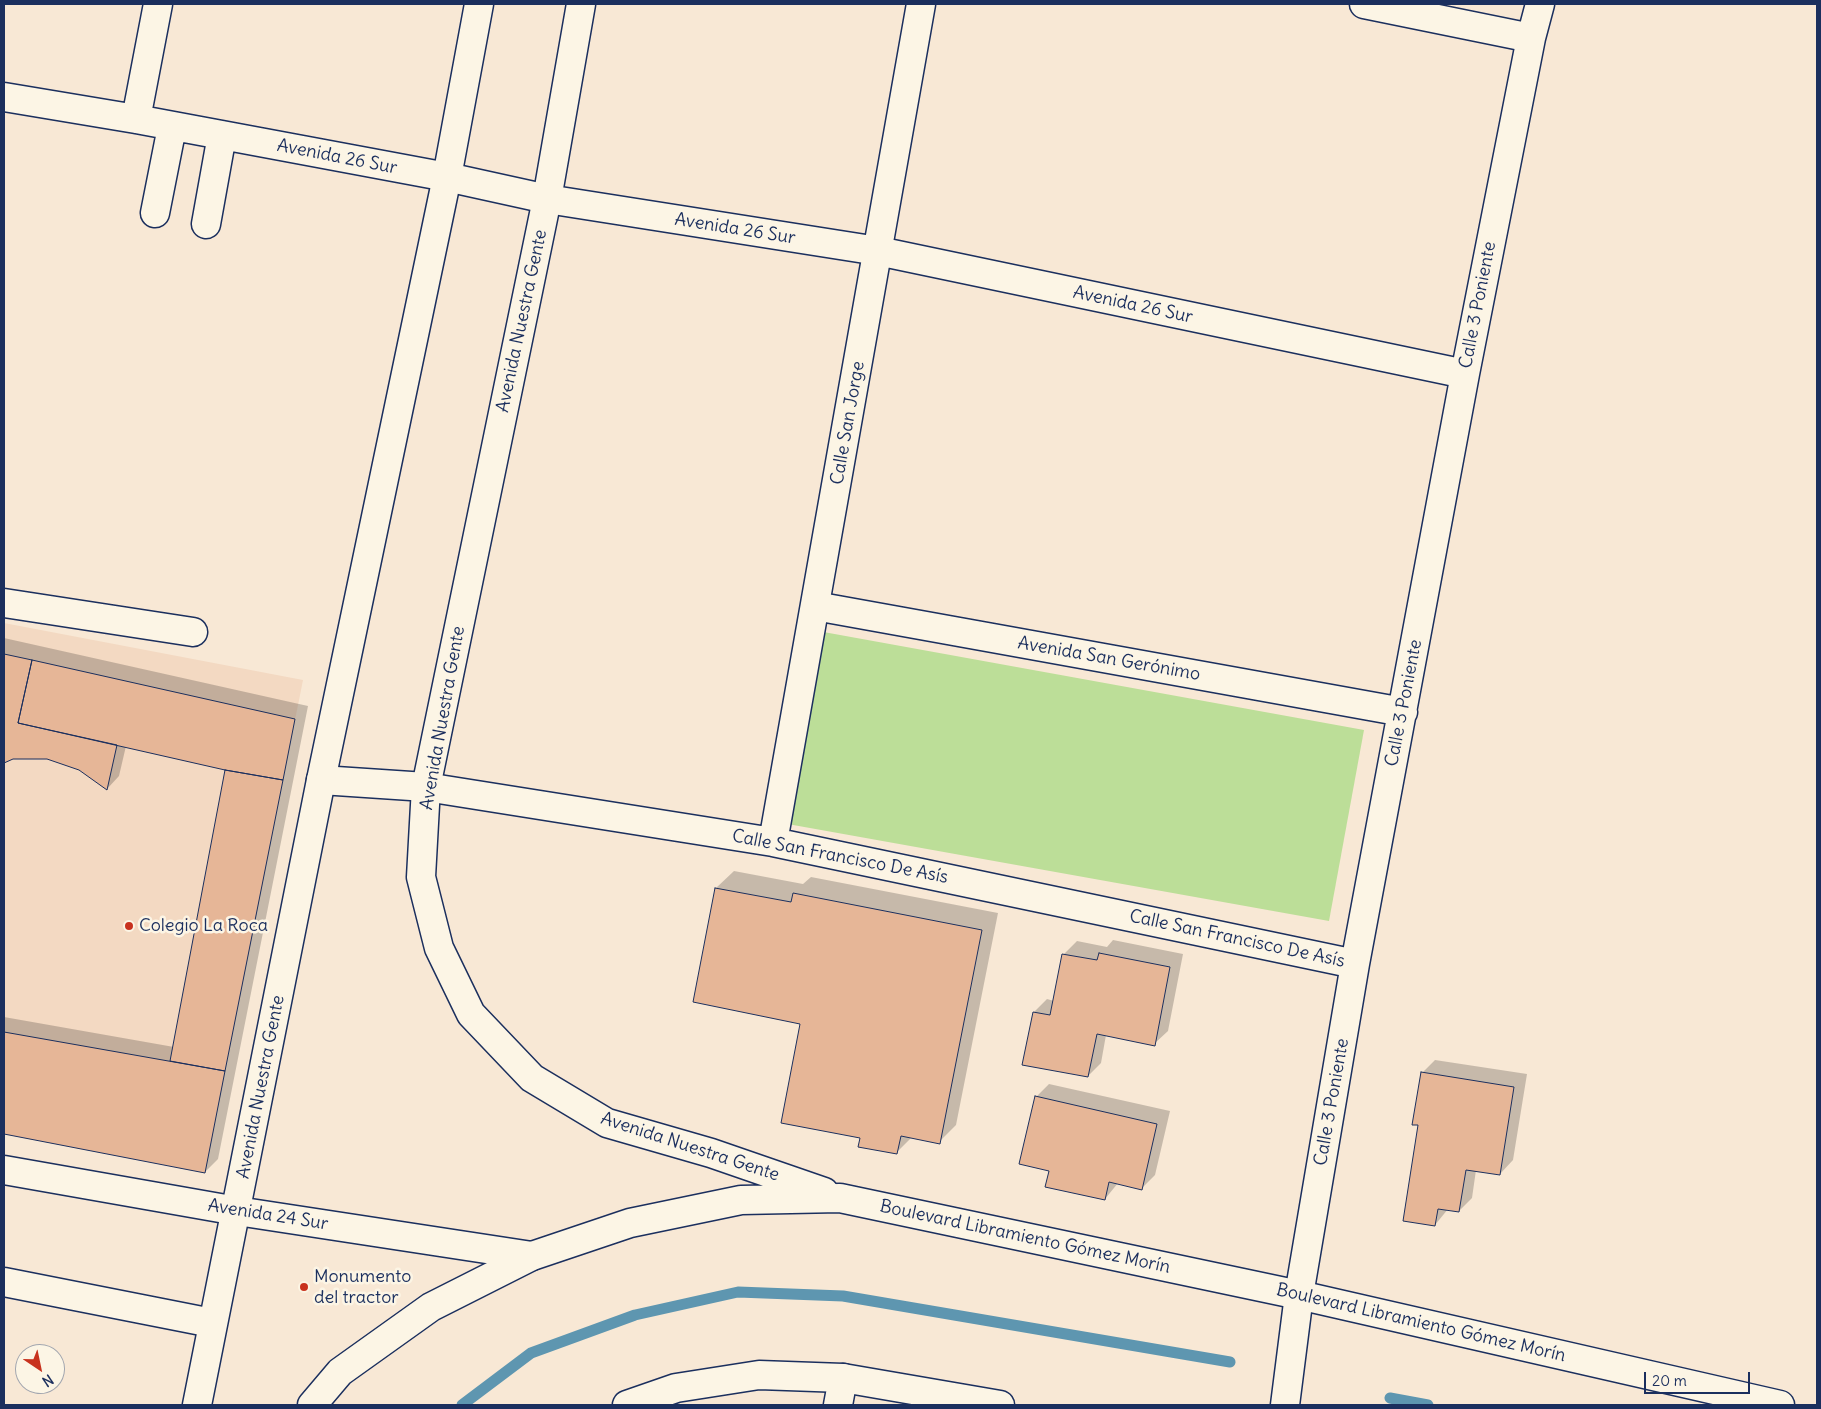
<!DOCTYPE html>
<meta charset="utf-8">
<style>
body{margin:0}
#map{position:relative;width:1821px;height:1409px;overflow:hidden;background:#f8e8d5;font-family:Delius,sans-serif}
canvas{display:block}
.frame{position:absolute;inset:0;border:5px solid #1b2f5e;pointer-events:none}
.north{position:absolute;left:15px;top:1344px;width:50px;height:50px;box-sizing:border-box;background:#fcf5e5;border:1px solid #a2a6af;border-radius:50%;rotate:146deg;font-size:14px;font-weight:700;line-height:20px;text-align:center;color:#1b2f5e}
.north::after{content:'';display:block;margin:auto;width:18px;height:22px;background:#c8321e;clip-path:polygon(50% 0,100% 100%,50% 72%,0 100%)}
.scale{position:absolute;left:1644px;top:1372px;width:106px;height:22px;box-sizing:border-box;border:2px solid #1b2f5e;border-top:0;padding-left:6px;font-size:15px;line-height:18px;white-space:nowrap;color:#1b2f5e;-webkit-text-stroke:4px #fcf5e5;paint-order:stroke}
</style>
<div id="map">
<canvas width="1821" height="1409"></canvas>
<div class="frame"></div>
<div class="north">N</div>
<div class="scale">20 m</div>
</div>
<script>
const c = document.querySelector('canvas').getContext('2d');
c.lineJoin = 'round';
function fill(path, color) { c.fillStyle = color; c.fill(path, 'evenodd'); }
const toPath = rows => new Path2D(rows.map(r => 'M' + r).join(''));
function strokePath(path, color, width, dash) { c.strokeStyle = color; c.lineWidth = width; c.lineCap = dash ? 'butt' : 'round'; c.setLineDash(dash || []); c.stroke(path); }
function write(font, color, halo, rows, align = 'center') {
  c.font = font + ' Delius,sans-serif'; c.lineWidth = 5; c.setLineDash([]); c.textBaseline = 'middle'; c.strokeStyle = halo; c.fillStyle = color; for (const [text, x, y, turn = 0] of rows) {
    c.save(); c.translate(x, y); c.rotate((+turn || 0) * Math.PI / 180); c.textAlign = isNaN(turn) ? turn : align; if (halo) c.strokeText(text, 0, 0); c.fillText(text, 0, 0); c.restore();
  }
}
const built = toPath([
 [4,623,303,680,205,1173,4,1134]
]);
const green = toPath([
 [818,631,1364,730,1329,921,782,823]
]);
const shadow = toPath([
 [4,638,308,706,218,1159,205,1172,4,1133,4,1017,174,1047,227,769,126,746,119,776,107,789,80,769,47,758,13,758,4,761],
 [734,871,803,884,811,877,998,913,956,1125,939,1142,912,1137,897,1152,861,1137,802,1023,716,888],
 [1113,940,1183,954,1168,1031,1154,1044,1106,1035,1101,1063,1088,1076,1034,1012,1047,999,1054,1001,1064,954,1077,941,1107,947],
 [1435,1060,1527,1074,1513,1160,1500,1174,1476,1170,1472,1198,1459,1211,1448,1209,1435,1225,1420,1124,1422,1073],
 [1049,1084,1170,1111,1155,1175,1142,1188,1118,1183,1105,1199,1050,1170,1036,1097]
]);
const stream = toPath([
 [1390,1398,1428,1405],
 [462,1405,531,1353,635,1315,738,1292,843,1296,1230,1362]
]);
const building = toPath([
 [4,654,32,660,18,723,117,745,107,790,79,770,47,759,13,759,4,763,4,654],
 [32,660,295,719,283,780,225,770,18,723,32,660],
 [225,770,283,780,225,1071,170,1061,225,770],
 [715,888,791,902,793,893,982,930,940,1144,901,1136,897,1154,858,1147,860,1138,781,1123,800,1024,693,1002,715,888],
 [1099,953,1170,967,1155,1046,1097,1034,1088,1077,1022,1065,1033,1012,1050,1015,1062,954,1097,960,1099,953],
 [4,1032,225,1071,205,1173,4,1134,4,1032],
 [1421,1072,1514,1087,1500,1175,1466,1170,1459,1212,1438,1209,1435,1226,1403,1221,1418,1125,1412,1125,1421,1072],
 [1035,1096,1157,1124,1142,1190,1109,1182,1105,1200,1045,1187,1049,1171,1019,1164,1035,1096]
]);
const minor = toPath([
 [1364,4,1531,38],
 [4,97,136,119,447,177,547,199,878,251,1465,374],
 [136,119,158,4],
 [155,213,172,127],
 [206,224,222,135],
 [4,603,193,632],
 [815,606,1403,712],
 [321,780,426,787,773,842,1355,964],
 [773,842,921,4],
 [4,1170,237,1211,532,1256],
 [4,1282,212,1323],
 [838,1405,843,1378],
 [1285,1405,1299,1295,1355,964,1465,374,1531,38,1540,4]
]);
const major = toPath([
 [581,4,547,199,426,787,421,877,439,948,471,1014,532,1078,607,1123,711,1153,824,1192],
 [197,1405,321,780,447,177,479,4],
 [312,1405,340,1372,431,1307,532,1256,630,1223,741,1200,840,1198,1299,1295,1780,1405],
 [627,1405,676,1388,759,1375,843,1378,1000,1405]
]);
const markers = [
 [129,926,5,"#c8321e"],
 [304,1287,5,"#c8321e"]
];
const streetNames = [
 ["Avenida 26 Sur",337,157,11],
 ["Avenida 26 Sur",735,229,9],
 ["Avenida 26 Sur",1133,305,12],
 ["Calle 3 Poniente",1478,305,-79],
 ["Avenida Nuestra Gente",522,321,-78],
 ["Calle San Jorge",848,423,-80],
 ["Avenida San Gerónimo",1109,659,10],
 ["Calle 3 Poniente",1404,703,-79],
 ["Avenida Nuestra Gente",443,718,-80],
 ["Calle San Francisco De Asís",840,857,11],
 ["Calle San Francisco De Asís",1237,939,12],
 ["Avenida Nuestra Gente",261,1087,-79],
 ["Calle 3 Poniente",1332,1102,-80],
 ["Avenida Nuestra Gente",690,1147,18],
 ["Avenida 24 Sur",268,1215,9],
 ["Boulevard Libramiento Gómez Morín",1025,1237,12],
 ["Boulevard Libramiento Gómez Morín",1421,1323,13]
];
const poiNames = [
 ["Colegio La Roca",139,926],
 ["Monumento",314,1277],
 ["del tractor",314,1298]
];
fill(built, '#f3d9c2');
fill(green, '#bcde98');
fill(shadow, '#0003');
strokePath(stream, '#5e96b0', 11);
fill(building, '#e6b697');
strokePath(building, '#1b2f5e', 1);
strokePath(minor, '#1b2f5e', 31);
strokePath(major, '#1b2f5e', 31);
strokePath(minor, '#fcf5e5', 28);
strokePath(major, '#fcf5e5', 28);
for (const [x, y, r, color] of markers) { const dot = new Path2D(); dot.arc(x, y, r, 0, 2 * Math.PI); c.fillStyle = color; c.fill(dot); strokePath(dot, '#fcf5e5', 2); }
write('18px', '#1b2f5e', '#fcf5e5', streetNames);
write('18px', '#1b2f5e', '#fcf5e5', poiNames, 'left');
</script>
